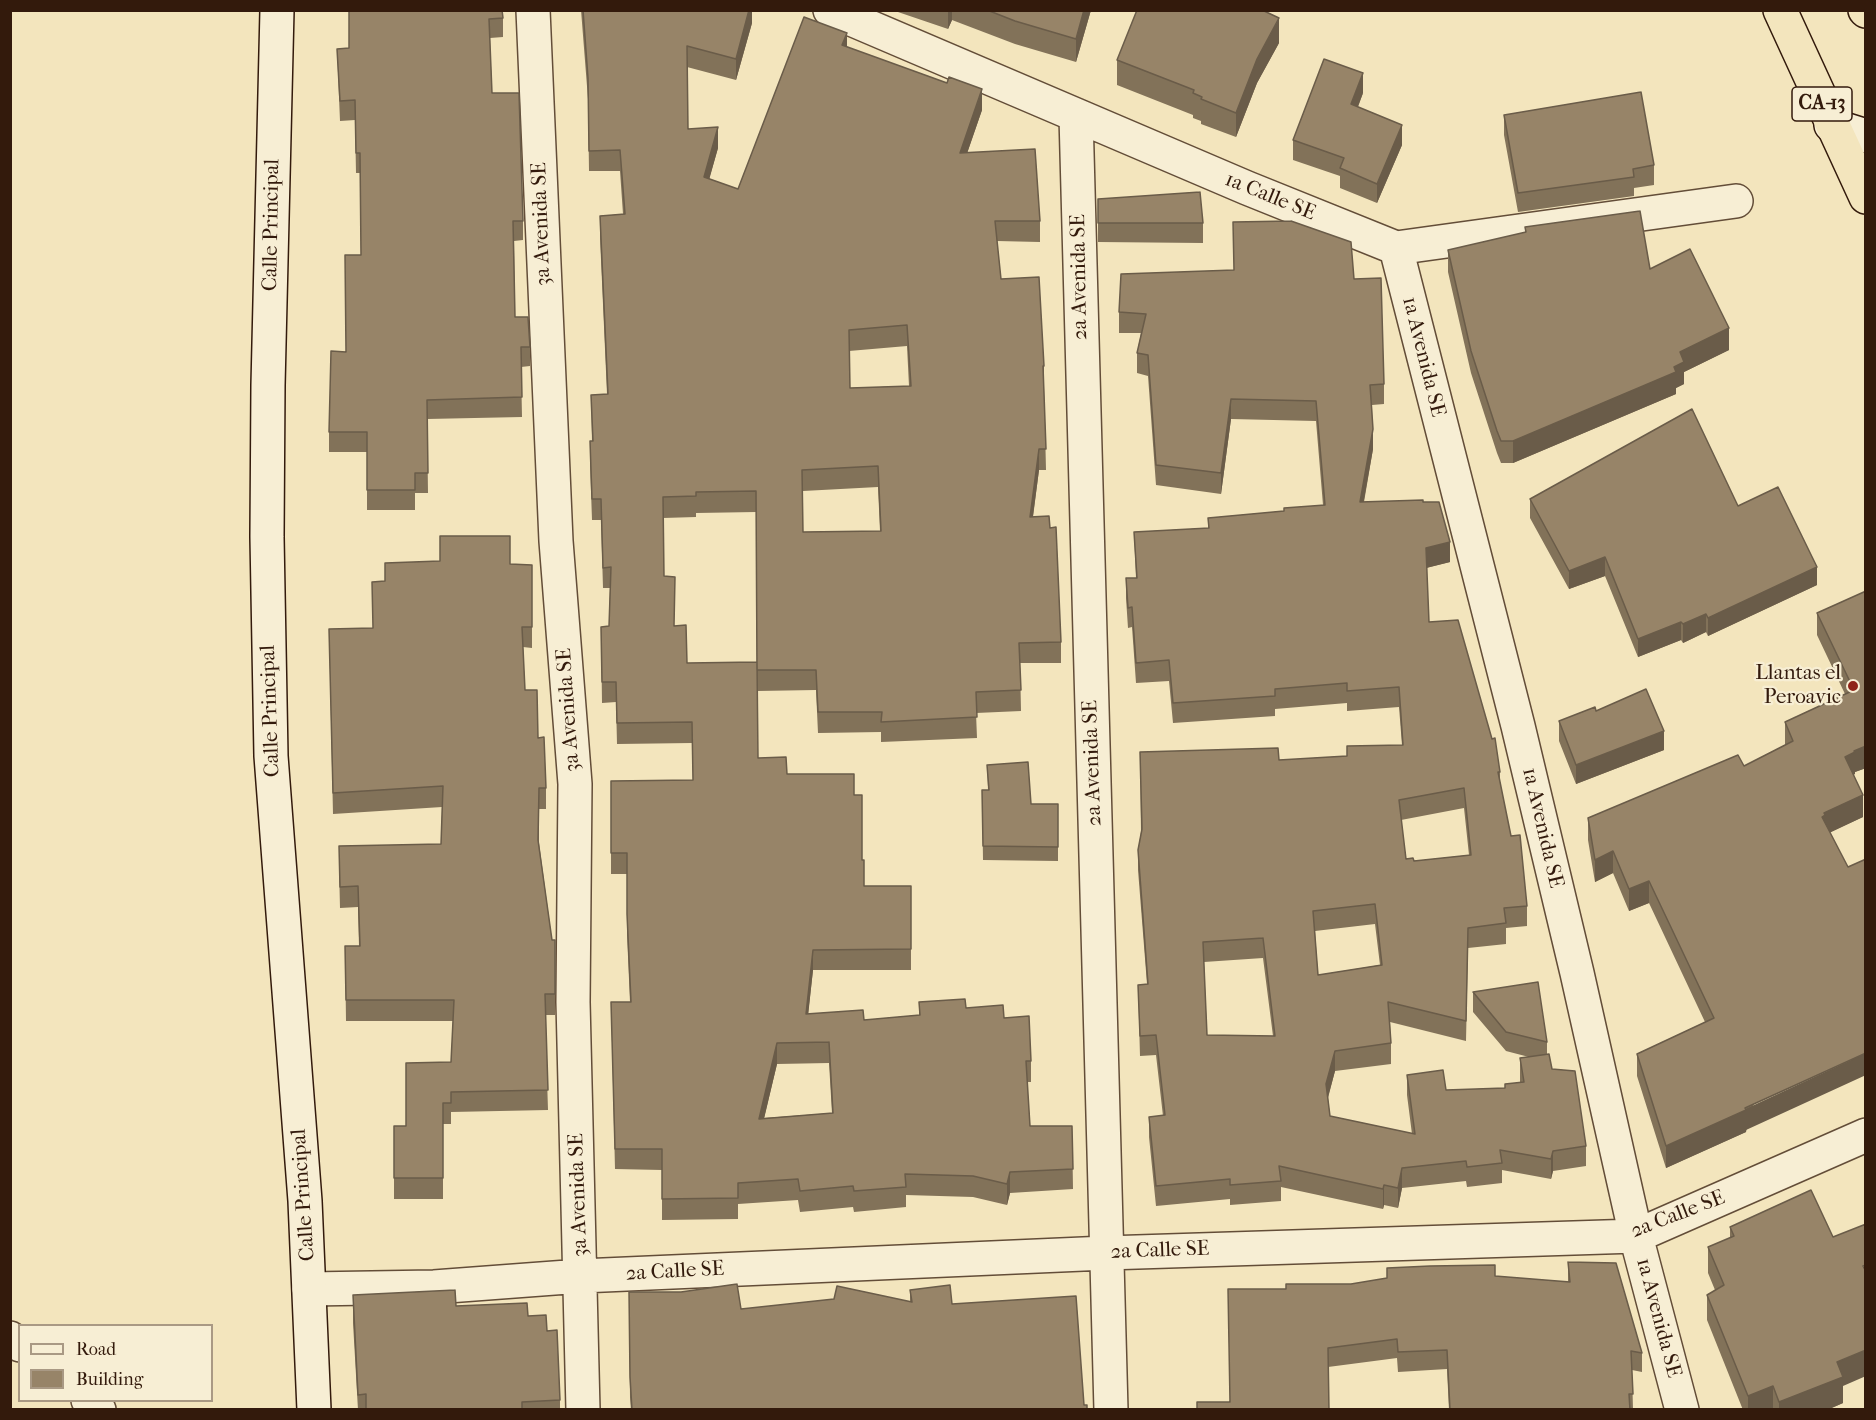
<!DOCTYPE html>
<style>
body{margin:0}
#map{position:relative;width:1876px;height:1420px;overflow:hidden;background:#f3e5bd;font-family:"IM FELL French Canon",serif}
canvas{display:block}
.frame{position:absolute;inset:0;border:12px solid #331a0c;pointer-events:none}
.legend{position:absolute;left:18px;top:1324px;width:195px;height:78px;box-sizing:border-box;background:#f7eed4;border:2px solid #a99984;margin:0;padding:8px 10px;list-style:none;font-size:18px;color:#331a0c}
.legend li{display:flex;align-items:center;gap:12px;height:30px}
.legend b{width:30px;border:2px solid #a99984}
</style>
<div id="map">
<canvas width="1876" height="1420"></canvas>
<div class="frame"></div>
<ul class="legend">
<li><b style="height:8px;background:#f7eed4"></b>Road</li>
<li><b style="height:16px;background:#978468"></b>Building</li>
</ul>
</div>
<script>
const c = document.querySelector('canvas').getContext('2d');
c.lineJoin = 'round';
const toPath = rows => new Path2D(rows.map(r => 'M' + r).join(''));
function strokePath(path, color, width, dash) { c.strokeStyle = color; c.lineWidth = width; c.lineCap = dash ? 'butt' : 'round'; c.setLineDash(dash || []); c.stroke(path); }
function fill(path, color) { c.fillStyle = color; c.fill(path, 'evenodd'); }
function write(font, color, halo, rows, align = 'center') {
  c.font = font + ' "IM FELL French Canon",serif'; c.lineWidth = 4.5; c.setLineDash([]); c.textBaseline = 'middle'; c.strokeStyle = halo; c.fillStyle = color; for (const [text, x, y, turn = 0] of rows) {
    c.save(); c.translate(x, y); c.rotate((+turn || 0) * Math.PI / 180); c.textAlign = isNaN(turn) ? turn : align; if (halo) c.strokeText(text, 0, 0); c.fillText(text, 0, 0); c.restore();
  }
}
const street = toPath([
 [533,10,556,541,575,784,573,1002,583,1410],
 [830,10,1247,188,1396,248,1736,201],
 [1076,116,1111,1410],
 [1396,248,1518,726,1577,973,1636,1236,1682,1410],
 [309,1289,434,1287,581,1276,1106,1253,1636,1236,1866,1135],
 [10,1338,20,1345],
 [88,1400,99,1410]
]);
const secondary = toPath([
 [277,10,268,385,267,537,271,756,305,1201,314,1410],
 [1831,125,1866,136]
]);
const highway = toPath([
 [1780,10,1866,197],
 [1865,10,1866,11]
]);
const wall = toPath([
 [349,10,503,18,503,37,490,38,492,93,523,221,523,240,514,241,515,317,530,347,530,366,521,367,522,417,427,419,428,493,415,493,415,510,367,510,367,452,329,452,329,432,346,352,361,255,360,173,356,173,355,120,340,121,337,49,349,48],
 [581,10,752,10,752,23,736,80,687,67,688,129,718,148,709,179,738,189,847,47,982,110,967,153,1040,221,1040,242,997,241,1001,279,1044,366,1044,387,1046,470,1039,470,1033,517,1061,642,1061,663,1020,663,1021,711,976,713,977,738,881,742,881,732,818,733,816,690,757,691,756,512,696,513,696,517,663,518,664,576,674,626,687,663,758,758,787,774,854,795,864,886,911,886,911,970,813,970,808,1014,864,1020,919,1015,919,1002,966,1008,1004,1018,1031,1061,1031,1082,1027,1082,1030,1126,1072,1126,1073,1189,1010,1193,1007,1205,973,1197,906,1195,906,1207,854,1212,853,1207,800,1212,798,1200,738,1204,738,1219,662,1220,662,1170,615,1169,611,1002,630,1002,627,934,627,874,611,874,611,781,693,780,692,743,617,744,616,702,602,703,601,627,609,626,610,588,603,588,601,520,592,520,590,462,590,441,592,441,591,395,607,394,600,237,600,216,623,214,620,171,589,171,588,99],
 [907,346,909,386,850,388,849,351],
 [878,487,880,531,803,532,803,491],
 [829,1063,832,1113,764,1118,777,1064],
 [895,10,1091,10,1076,62,1015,44,952,20,948,29,895,11],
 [1279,43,1257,83,1236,137,1201,124,1201,121,1193,118,1193,115,1117,85,1117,60],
 [1363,93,1358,107,1402,145,1377,203,1340,188,1340,176,1293,160,1293,140],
 [1504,115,1654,165,1654,185,1634,188,1634,196,1518,212,1504,135],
 [1098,199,1203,223,1203,243,1098,242],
 [1525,227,1650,269,1729,350,1684,372,1684,384,1676,388,1676,394,1513,463,1501,463,1497,453,1471,373,1448,272,1448,250,1525,233],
 [1354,279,1384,384,1384,404,1372,405,1373,449,1364,502,1423,502,1450,562,1426,568,1429,622,1500,772,1500,782,1511,836,1527,906,1527,926,1506,928,1506,944,1468,948,1466,1041,1390,1022,1391,1043,1391,1064,1335,1071,1328,1098,1330,1116,1412,1134,1407,1095,1407,1075,1446,1090,1505,1088,1520,1082,1520,1058,1529,1057,1506,1051,1473,1012,1473,992,1547,1042,1547,1054,1552,1069,1586,1146,1586,1166,1553,1171,1551,1179,1502,1170,1502,1183,1467,1187,1466,1181,1402,1188,1398,1208,1384,1205,1383,1209,1281,1187,1281,1201,1230,1205,1230,1199,1156,1206,1149,1137,1149,1117,1163,1116,1156,1055,1140,1056,1138,985,1147,984,1138,870,1138,850,1141,832,1140,752,1279,760,1347,756,1402,745,1399,707,1347,711,1347,703,1275,709,1275,716,1173,723,1169,681,1136,683,1132,627,1128,628,1126,598,1126,578,1136,578,1134,532,1208,528,1208,518,1284,511,1323,505,1316,421,1231,419,1221,494,1156,485,1148,376,1137,373,1137,353,1141,333,1119,333,1119,312],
 [1464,808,1469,855,1414,861,1406,859,1401,820],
 [1375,924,1380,965,1318,975,1315,931],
 [1263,958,1273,1036,1207,1035,1204,962],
 [1530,499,1738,506,1817,585,1708,636,1706,632,1683,643,1681,640,1638,657,1605,576,1569,589,1530,518],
 [510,564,532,565,532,648,523,647,525,690,538,738,546,788,546,809,539,809,539,843,552,940,555,940,555,1015,545,1015,548,1110,451,1112,451,1124,443,1124,443,1199,394,1199,394,1126,406,1126,451,1062,453,1021,346,1021,345,946,359,946,358,907,340,908,339,866,441,844,442,807,333,814,329,629,373,628,385,581],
 [1866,591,1866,768,1855,772,1854,775,1863,817,1830,832,1746,1132,1666,1168,1637,1076,1637,1054,1705,1022,1649,903,1629,911,1613,873,1595,882,1588,840,1588,818,1744,766,1785,745,1785,722,1845,694,1817,635,1817,613],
 [1559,721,1664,750,1576,784,1559,741],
 [987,765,1031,804,1058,804,1058,861,983,860,982,790,988,790],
 [1730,1227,1843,1386,1843,1403,1827,1410,1743,1410,1707,1320,1707,1295,1715,1290,1708,1273,1708,1247,1730,1238],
 [1568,1262,1642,1353,1642,1372,1632,1370,1633,1410,1449,1410,1447,1369,1398,1372,1397,1358,1328,1367,1329,1410,1229,1402,1286,1289,1351,1284,1495,1276,1568,1282],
 [910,1290,952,1304,1084,1405,1087,1410,631,1410,630,1397,629,1292,741,1309,910,1301],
 [353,1295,456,1306,528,1316,547,1331,560,1400,560,1410,358,1410,353,1323]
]);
const shadedWall = toPath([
 [749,10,752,10,752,23,736,80,736,59],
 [948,10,952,10,952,20,948,29],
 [1084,10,1091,10,1076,62,1076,39],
 [1279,18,1279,43,1257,83,1236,137,1236,113,1257,59],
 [847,33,847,54,842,45],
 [1363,73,1363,93,1351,124,1351,104],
 [982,89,982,110,960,174,960,153],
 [1402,125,1402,145,1377,203,1377,184],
 [718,127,718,148,704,198,704,177],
 [1729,328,1729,350,1684,372,1684,384,1676,388,1676,394,1513,463,1513,441,1674,367,1680,352],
 [1231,399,1231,419,1221,494,1221,473],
 [1373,429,1373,449,1360,522,1360,502],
 [1039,449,1039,470,1030,538,1030,517],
 [1450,542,1450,562,1426,568,1426,548],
 [1605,557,1605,576,1569,589,1569,571],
 [1817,567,1817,585,1708,636,1708,618],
 [1706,614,1706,632,1683,643,1683,624],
 [1681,622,1681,640,1638,657,1638,639],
 [1664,731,1664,750,1576,784,1576,765],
 [1866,746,1866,768,1855,772,1855,774,1845,779,1845,757,1854,751],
 [1863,795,1863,817,1825,835,1822,817,1824,813],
 [1613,851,1613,873,1595,882,1595,860],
 [1649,881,1649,903,1629,911,1629,889],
 [813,950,813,970,806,1035,806,1014],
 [777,1043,777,1064,759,1140,759,1119],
 [1335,1051,1335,1071,1326,1104,1326,1084],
 [1866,1053,1866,1075,1746,1130,1746,1132,1666,1168,1666,1146],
 [1553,1151,1553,1171,1551,1179,1551,1159],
 [1402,1168,1402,1188,1398,1208,1398,1188],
 [1010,1172,1010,1193,1007,1205,1007,1184],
 [1384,1185,1384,1205,1383,1209,1383,1189],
 [1866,1350,1866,1376,1843,1386,1843,1403,1827,1410,1779,1410,1779,1402,1837,1362],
 [1773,1386,1773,1410,1748,1410,1748,1396]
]);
const building = toPath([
 [349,10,502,10,503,18,489,19,492,93,519,93,523,221,513,221,515,317,528,317,530,347,521,347,522,397,427,400,428,473,415,473,415,490,367,490,367,432,329,432,331,351,346,352,345,255,361,255,360,153,356,153,355,100,340,101,337,49,349,48,349,10],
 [583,10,749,10,736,59,687,46,688,129,718,127,704,177,738,189,804,17,847,33,842,45,947,83,949,77,982,89,960,153,1035,149,1040,221,995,221,1001,279,1039,277,1044,366,1043,366,1046,449,1039,449,1030,517,1049,516,1050,528,1056,527,1061,642,1019,643,1021,690,976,692,977,717,881,722,882,712,818,712,816,670,757,670,756,491,696,492,696,496,663,497,664,576,675,577,674,626,686,625,687,663,757,662,758,758,786,757,787,774,854,774,854,795,862,795,862,860,864,860,864,886,911,886,911,949,813,950,806,1014,863,1010,864,1020,920,1015,919,1002,965,999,966,1008,1003,1005,1004,1018,1029,1016,1031,1061,1026,1061,1030,1126,1072,1126,1073,1169,1010,1172,1007,1184,973,1176,905,1174,906,1187,854,1191,853,1186,800,1191,798,1179,738,1183,738,1198,662,1199,662,1149,615,1149,611,1002,631,1002,627,914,627,853,611,853,611,781,693,780,692,722,617,723,616,682,602,682,601,627,609,626,611,567,603,568,601,499,592,499,590,441,593,441,591,395,608,394,600,216,625,214,620,150,589,151,588,78,583,10],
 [907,325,911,386,850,388,849,330,907,325],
 [878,466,881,531,803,532,802,470,878,466],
 [829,1042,833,1113,759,1119,777,1043,829,1042],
 [987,10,1084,10,1076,39,1015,21,987,10],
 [1137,10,1262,10,1279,18,1257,59,1236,113,1201,99,1202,97,1193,93,1194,90,1117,60,1137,10],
 [1324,59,1363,73,1351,104,1402,125,1377,184,1340,168,1344,158,1293,140,1324,59],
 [1641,92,1654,165,1633,169,1634,177,1518,193,1504,115,1641,92],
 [1200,192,1203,223,1098,223,1098,199,1200,192],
 [1640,211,1650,269,1690,249,1729,328,1680,352,1684,362,1674,367,1676,372,1513,441,1501,441,1497,431,1471,351,1448,250,1526,232,1525,227,1640,211],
 [1291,221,1351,242,1354,279,1381,278,1384,384,1370,385,1373,429,1360,502,1423,500,1423,502,1439,502,1450,542,1426,548,1429,622,1458,620,1492,739,1495,738,1500,772,1498,772,1511,836,1520,835,1527,906,1504,908,1506,923,1468,928,1466,1021,1388,1002,1391,1043,1335,1051,1326,1084,1330,1116,1415,1134,1407,1075,1443,1070,1446,1090,1505,1088,1505,1084,1524,1082,1520,1058,1549,1054,1552,1069,1575,1071,1586,1146,1553,1151,1551,1159,1500,1150,1502,1163,1467,1167,1466,1161,1402,1168,1398,1188,1384,1185,1383,1189,1279,1166,1281,1181,1230,1185,1230,1179,1156,1186,1149,1117,1165,1115,1156,1035,1140,1036,1138,985,1148,984,1138,850,1142,829,1140,752,1278,748,1279,760,1347,756,1347,746,1403,745,1399,687,1347,691,1347,683,1275,689,1275,696,1173,703,1169,660,1136,663,1132,607,1128,608,1126,578,1137,578,1134,532,1209,528,1208,518,1284,511,1284,508,1325,505,1316,401,1231,399,1221,473,1156,465,1148,355,1137,353,1146,314,1119,312,1121,274,1234,270,1233,222,1291,221],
 [1464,788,1471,855,1414,861,1413,858,1406,859,1399,800,1464,788],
 [1375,904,1382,965,1318,975,1313,911,1375,904],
 [1263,938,1275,1036,1207,1035,1203,942,1263,938],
 [1692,409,1738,506,1778,487,1817,567,1708,618,1706,614,1683,624,1681,622,1638,639,1605,557,1569,571,1530,499,1692,409],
 [440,536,510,536,510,564,532,565,532,627,522,627,525,690,537,690,538,738,544,737,546,788,539,788,538,840,552,940,555,940,555,994,545,994,548,1090,451,1092,451,1103,443,1103,443,1178,394,1178,394,1126,406,1126,406,1063,451,1062,454,1000,346,1000,345,946,360,946,358,886,340,887,339,846,441,844,443,786,333,793,329,629,373,628,372,582,385,581,385,563,440,561,440,536],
 [1866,591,1866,746,1854,751,1855,752,1845,757,1863,795,1824,813,1825,815,1822,817,1848,867,1866,859,1866,1053,1745,1108,1746,1110,1666,1146,1637,1054,1714,1018,1649,881,1629,889,1613,851,1595,860,1588,818,1738,755,1744,766,1793,741,1785,722,1854,690,1817,613,1866,591],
 [1646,689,1664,731,1576,765,1559,721,1595,707,1596,711,1646,689],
 [1028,762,1031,804,1058,804,1058,847,983,846,982,790,989,790,987,765,1028,762],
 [1538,982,1547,1042,1506,1032,1473,992,1538,982],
 [1811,1190,1833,1237,1866,1224,1866,1265,1863,1266,1866,1272,1866,1350,1837,1362,1843,1377,1779,1402,1773,1386,1748,1396,1707,1295,1724,1285,1708,1247,1734,1236,1730,1227,1811,1190],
 [1568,1262,1616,1263,1642,1353,1631,1351,1633,1394,1629,1394,1630,1410,1450,1410,1447,1350,1398,1352,1397,1339,1328,1348,1329,1410,1197,1410,1197,1402,1230,1402,1228,1289,1286,1289,1286,1284,1351,1284,1387,1278,1387,1268,1430,1266,1495,1265,1495,1276,1570,1282,1568,1262],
 [737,1284,741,1309,834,1299,837,1286,912,1302,910,1290,950,1285,952,1304,1076,1296,1084,1405,1087,1405,1087,1410,632,1410,630,1377,629,1292,681,1292,737,1284],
 [455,1290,456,1306,527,1303,528,1316,546,1315,547,1331,557,1330,560,1400,522,1402,522,1410,366,1410,366,1394,358,1395,353,1295,455,1290]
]);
const markers = [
 [1853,686,6,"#8f2418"]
];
const shields = [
 [1822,104,60]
];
const shieldNames = [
 ["CA-13",1822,104]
];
const streetNames = [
 ["1a Calle SE",1270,197,22],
 ["3a Avenida SE",542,224,-92],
 ["Calle Principal",272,225,-89],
 ["2a Avenida SE",1080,277,-91],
 ["1a Avenida SE",1423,357,76],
 ["3a Avenida SE",569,710,-94],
 ["Calle Principal",271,711,-92],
 ["2a Avenida SE",1093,763,-92],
 ["1a Avenida SE",1542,828,77],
 ["Calle Principal",304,1195,-94],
 ["3a Avenida SE",579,1195,-92],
 ["2a Calle SE",1678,1215,-21],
 ["2a Calle SE",1160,1251,-2],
 ["2a Calle SE",675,1272,-3],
 ["1a Avenida SE",1658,1318,75]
];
const poiNames = [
 ["Llantas el",1841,674],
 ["Peroavic",1841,698]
];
strokePath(street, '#634d38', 36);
strokePath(secondary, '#331a0c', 36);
strokePath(highway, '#331a0c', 36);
strokePath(street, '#f7eed4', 33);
strokePath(secondary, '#f7eed4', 33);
strokePath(highway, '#f3e5bd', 33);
fill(wall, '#827259');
fill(shadedWall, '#6a5c49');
fill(building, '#978468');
strokePath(building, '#6a5c49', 1.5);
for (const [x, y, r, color] of markers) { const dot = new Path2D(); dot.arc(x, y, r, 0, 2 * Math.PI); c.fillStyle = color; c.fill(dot); strokePath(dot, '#f7eed4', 2); }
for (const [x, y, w] of shields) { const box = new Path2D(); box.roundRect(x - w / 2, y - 17, w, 34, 4.5); c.fillStyle = '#f7eed4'; c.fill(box); strokePath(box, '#331a0c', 1.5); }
write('bold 20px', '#331a0c', null, shieldNames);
write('21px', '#331a0c', '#f7eed4', streetNames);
write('21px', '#331a0c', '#f7eed4', poiNames, 'right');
</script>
